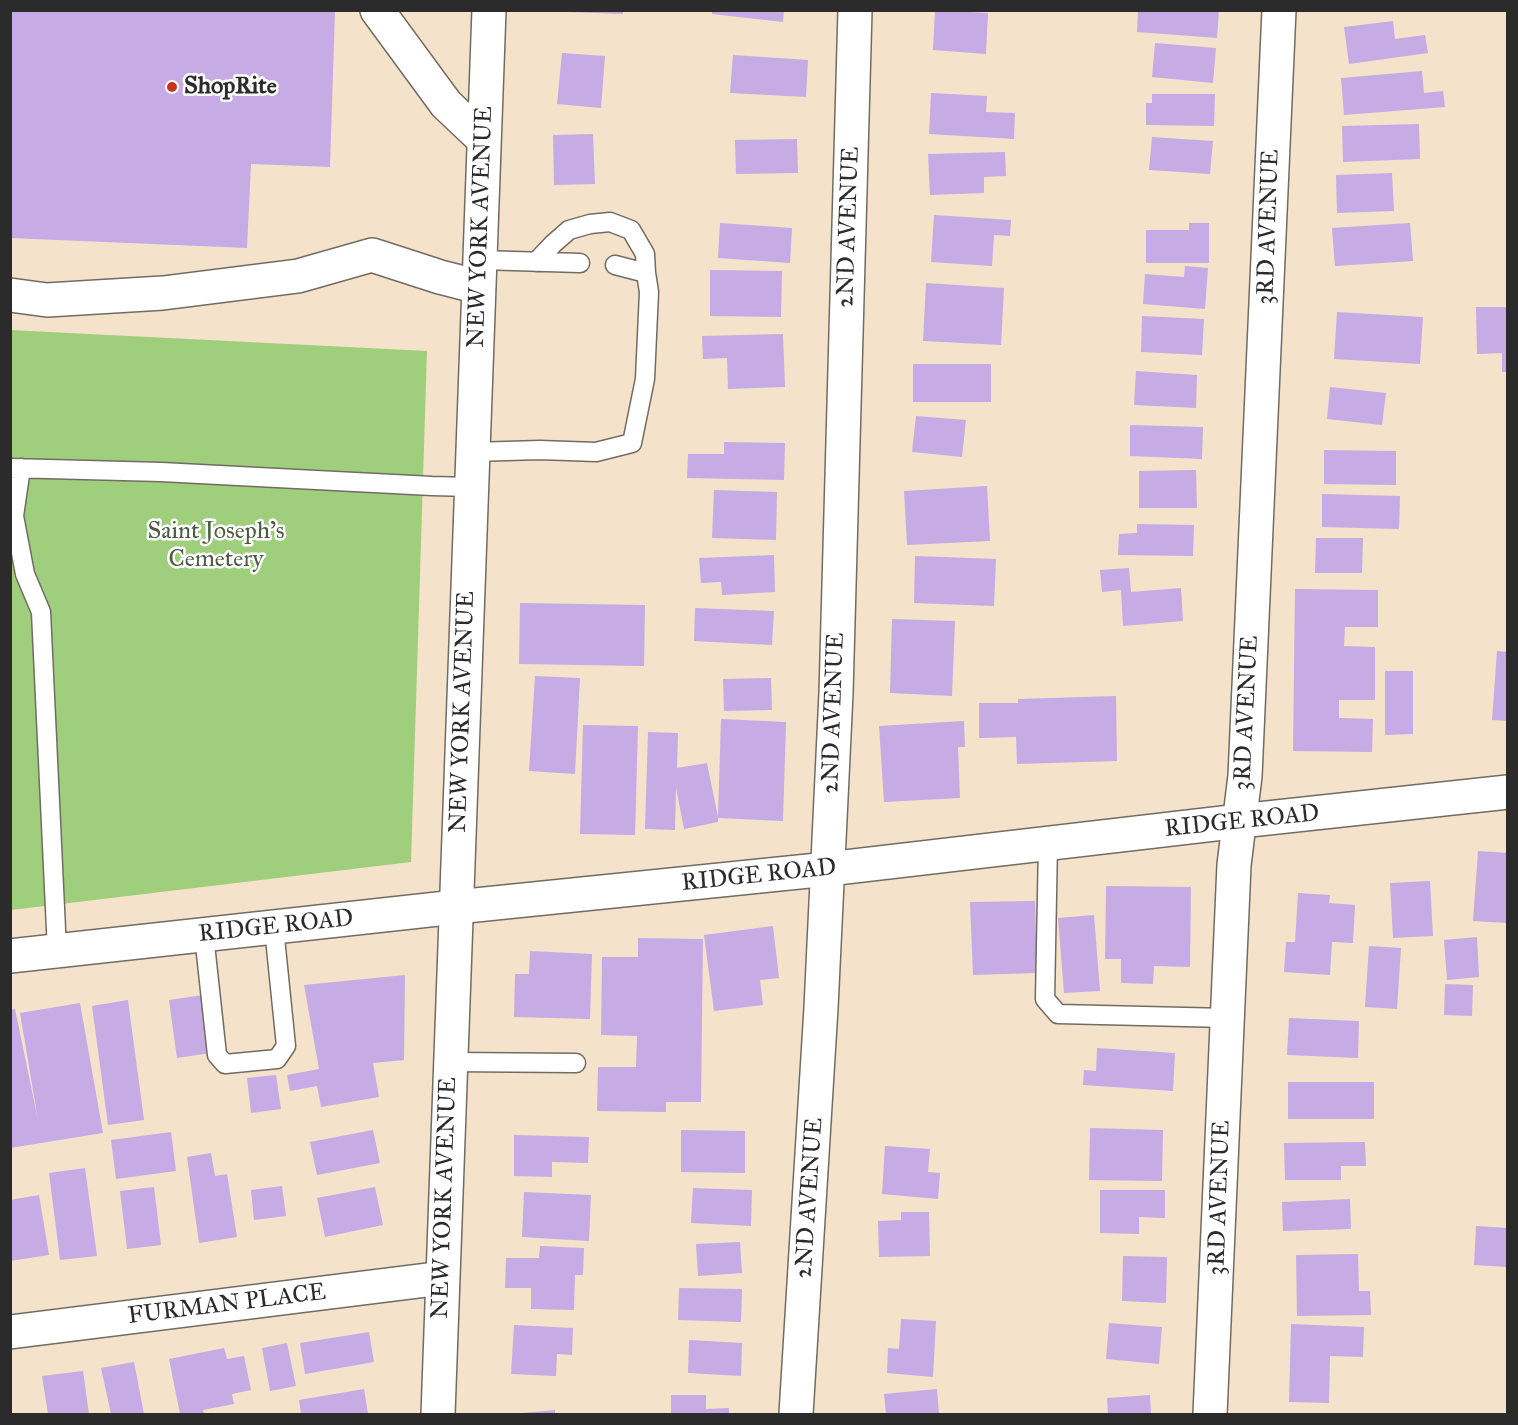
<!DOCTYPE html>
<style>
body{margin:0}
#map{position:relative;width:1518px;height:1425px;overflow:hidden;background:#f5e2ca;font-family:"IM FELL Great Primer",serif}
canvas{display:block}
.frame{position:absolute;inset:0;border:12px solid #2b2b2b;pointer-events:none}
</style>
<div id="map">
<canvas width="1518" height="1425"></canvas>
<div class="frame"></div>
</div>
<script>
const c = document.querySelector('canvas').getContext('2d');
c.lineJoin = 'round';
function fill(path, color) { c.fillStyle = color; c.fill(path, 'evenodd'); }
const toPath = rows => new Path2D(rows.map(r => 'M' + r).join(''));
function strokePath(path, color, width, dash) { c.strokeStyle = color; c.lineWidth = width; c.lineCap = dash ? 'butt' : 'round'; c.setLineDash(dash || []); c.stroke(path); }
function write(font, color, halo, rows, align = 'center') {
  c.font = font + ' "IM FELL Great Primer",serif'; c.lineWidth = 5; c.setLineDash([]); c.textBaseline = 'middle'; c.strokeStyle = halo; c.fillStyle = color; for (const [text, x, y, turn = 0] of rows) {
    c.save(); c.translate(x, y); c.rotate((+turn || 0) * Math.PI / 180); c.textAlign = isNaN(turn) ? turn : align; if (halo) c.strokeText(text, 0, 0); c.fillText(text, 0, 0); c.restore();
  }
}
const green = toPath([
 [10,330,427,351,411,862,11,910]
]);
const building = toPath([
 [10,10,335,10,330,167,251,164,247,248,10,238],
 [568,10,623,10,623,14,568,12],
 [712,10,784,10,783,22,712,14],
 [935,10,988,13,986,54,933,50],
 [1138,10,1219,10,1217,38,1137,32],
 [1393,21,1395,39,1425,35,1428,53,1349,64,1344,27],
 [1155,43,1216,48,1213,83,1152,77],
 [562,53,605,56,601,108,557,104],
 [733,55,808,60,806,97,730,93],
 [1422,71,1424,93,1443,91,1445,107,1344,115,1341,78],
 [931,93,987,96,986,112,1015,113,1014,139,929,134],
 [1152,94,1215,94,1214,126,1146,125,1146,103,1152,103],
 [1419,124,1420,159,1343,162,1342,126],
 [593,134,595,184,554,185,553,135],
 [1152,137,1213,141,1210,174,1149,170],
 [797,139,798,173,736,174,735,140],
 [1005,152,1006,176,984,177,984,193,930,195,928,154],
 [1392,173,1394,211,1337,213,1336,175],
 [934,215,1011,220,1010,236,994,235,992,266,931,262],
 [720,223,792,228,790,263,718,258],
 [1189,223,1209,223,1209,263,1146,263,1146,230,1189,230],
 [1410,223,1413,261,1335,266,1332,228],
 [1185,266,1208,268,1205,309,1143,304,1145,274,1184,277],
 [710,270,782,271,781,317,710,316],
 [926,283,1004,288,1001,345,923,341],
 [1476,307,1508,307,1508,372,1502,372,1502,353,1477,354],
 [1337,312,1423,317,1420,364,1334,359],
 [1142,316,1204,319,1202,355,1141,352],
 [783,334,785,387,728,389,727,358,703,359,702,336],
 [913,364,991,364,991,402,913,402],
 [1136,371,1197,375,1196,408,1134,405],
 [1330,387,1386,393,1382,425,1327,419],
 [916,416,966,420,962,457,912,452],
 [1130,425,1203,427,1202,459,1130,456],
 [724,442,785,443,784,480,687,478,688,454,724,454],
 [1324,450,1396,451,1396,485,1324,484],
 [1196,470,1197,508,1139,508,1139,471],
 [987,486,990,541,907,545,904,491],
 [714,490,777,492,776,540,712,538],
 [1322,494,1400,496,1399,529,1322,527],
 [1137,524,1194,525,1193,556,1118,555,1119,534,1137,533],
 [1316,538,1363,538,1362,573,1315,573],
 [774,555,775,592,722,595,721,582,701,583,699,558],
 [915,556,996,559,994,606,914,603],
 [1129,568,1131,592,1181,588,1183,621,1123,626,1121,590,1102,592,1100,570],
 [1295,589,1378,590,1378,627,1345,627,1344,646,1375,647,1375,700,1339,700,1339,718,1373,719,1372,752,1293,751],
 [520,603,645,605,644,666,519,664],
 [695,608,774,611,772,645,694,641],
 [892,619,955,621,952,696,890,693],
 [1497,651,1508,652,1508,721,1492,720],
 [1385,671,1413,671,1413,734,1385,735],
 [535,676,580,678,575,774,529,771],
 [771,678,772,710,724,711,723,679],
 [1116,696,1117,761,1017,764,1016,737,979,738,979,703,1018,703,1018,699],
 [721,719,786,722,783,821,718,818,718,822,684,829,676,788,675,830,645,829,648,732,678,733,677,768,707,763,718,817],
 [964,721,965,747,958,747,960,798,884,802,879,726],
 [583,725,638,726,635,835,580,834],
 [1478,851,1508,853,1507,923,1473,921],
 [1430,881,1433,936,1393,938,1390,883],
 [1106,886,1191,887,1190,967,1154,966,1153,984,1121,983,1121,959,1105,959],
 [1298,893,1330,895,1329,903,1355,905,1353,943,1332,942,1330,975,1284,972,1286,942,1295,942],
 [1035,901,1037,973,973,975,970,902],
 [1094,915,1100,991,1064,993,1058,918],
 [773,926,779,978,760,980,763,1005,714,1011,704,935],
 [1477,937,1479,977,1447,980,1444,940],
 [638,938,703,939,701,1102,666,1102,666,1112,597,1111,598,1067,636,1067,637,1036,601,1035,602,957,638,957],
 [1369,946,1401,948,1397,1009,1365,1007],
 [530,951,592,954,590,1019,514,1017,515,974,529,974],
 [405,975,404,1060,373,1063,379,1097,321,1107,317,1086,290,1091,287,1075,319,1069,304,985],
 [1445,984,1473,985,1472,1016,1444,1015],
 [203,995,211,1053,177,1058,169,1000],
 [128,1000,144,1120,108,1125,92,1006],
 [80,1003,103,1133,10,1148,10,1010,15,1009,38,1120,20,1013],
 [1289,1018,1359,1021,1358,1058,1287,1055],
 [1097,1048,1175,1053,1173,1091,1083,1085,1084,1070,1096,1071],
 [276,1075,281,1109,251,1113,247,1078],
 [1288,1082,1374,1082,1374,1119,1288,1119],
 [1090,1128,1163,1130,1162,1181,1089,1180],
 [373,1130,380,1163,317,1175,310,1142],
 [681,1130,745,1131,745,1173,681,1172],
 [171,1132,176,1171,116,1179,111,1140],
 [514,1135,589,1137,588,1163,552,1162,552,1177,514,1176],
 [1365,1142,1366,1166,1341,1166,1341,1180,1285,1180,1284,1143],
 [885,1146,930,1149,928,1172,940,1173,938,1199,882,1194],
 [211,1153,215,1176,227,1174,237,1237,199,1243,187,1157],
 [85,1168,97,1256,60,1260,49,1173],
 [282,1186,286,1216,254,1220,251,1190],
 [154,1187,161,1245,127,1249,120,1191],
 [375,1187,383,1225,325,1237,317,1198],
 [693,1188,752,1190,751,1226,691,1223],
 [1100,1190,1165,1190,1165,1218,1139,1217,1139,1234,1100,1233],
 [524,1192,591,1195,589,1241,522,1237],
 [39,1195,49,1255,10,1261,10,1200],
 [1350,1199,1351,1229,1283,1231,1282,1202],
 [901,1212,929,1212,930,1256,879,1257,878,1221,901,1220],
 [1476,1226,1508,1228,1508,1267,1474,1265],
 [740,1242,742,1273,698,1276,696,1244],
 [540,1246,584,1248,583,1275,575,1275,574,1310,531,1309,531,1288,505,1288,506,1258,539,1258],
 [1358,1254,1359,1291,1370,1291,1371,1315,1297,1316,1296,1255],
 [1123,1256,1167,1257,1166,1303,1122,1301],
 [679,1288,742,1289,741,1322,678,1320],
 [901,1319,936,1321,933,1377,887,1373,888,1348,899,1349],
 [1109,1323,1162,1327,1159,1364,1106,1359],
 [1291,1324,1364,1327,1363,1357,1330,1356,1329,1403,1289,1402],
 [514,1325,573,1328,572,1355,557,1354,556,1376,511,1374],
 [369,1332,374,1362,305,1374,300,1343],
 [689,1340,742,1343,741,1376,688,1373],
 [287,1343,296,1386,270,1391,262,1348],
 [224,1348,227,1359,244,1356,251,1390,232,1394,234,1404,203,1410,204,1414,180,1414,169,1359],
 [134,1362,144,1414,111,1414,101,1368],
 [83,1371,89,1414,48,1414,42,1376],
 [364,1389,368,1414,301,1414,299,1400],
 [937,1389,939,1414,886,1414,884,1394],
 [671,1395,706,1395,706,1409,729,1408,729,1414,671,1414],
 [1150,1395,1151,1414,1108,1414,1107,1398],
 [555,1410,555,1414,522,1414,522,1413]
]);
const lane = toPath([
 [480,260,580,263],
 [536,262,553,244,569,230,590,224,610,222,631,230,645,254,646,273],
 [473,452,540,450,596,452,632,443,645,379,649,292,646,273,615,265],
 [10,468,161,472,432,486,471,487],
 [21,468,14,516,25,574,41,612,57,951],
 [1048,843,1045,999,1058,1014,1227,1018],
 [204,935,217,1055,225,1064,277,1059,286,1046,274,928],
 [450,1062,576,1063]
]);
const street = toPath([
 [377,10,446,104,484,140],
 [10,295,47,300,163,293,298,276,372,255,440,277,479,287],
 [10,1332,443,1278],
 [438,1414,489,10],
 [796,1414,821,1008,836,693,855,10],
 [1210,1414,1234,865,1245,776,1279,10]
]);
const primary = toPath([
 [10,956,456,907,828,869,1240,821,1508,792]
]);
const markers = [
 [172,87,6,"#c8321e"]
];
const poiNames = [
 ["ShopRite",184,87]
];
const streetNames = [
 ["NEW YORK AVENUE",481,227,-88],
 ["2ND AVENUE",849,227,-88],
 ["3RD AVENUE",1269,227,-88],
 ["NEW YORK AVENUE",463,712,-88],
 ["2ND AVENUE",834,713,-88],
 ["3RD AVENUE",1247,713,-87],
 ["RIDGE ROAD",1242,822,-6],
 ["RIDGE ROAD",759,876,-6],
 ["RIDGE ROAD",276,927,-6],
 ["NEW YORK AVENUE",445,1198,-88],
 ["2ND AVENUE",810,1198,-86],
 ["3RD AVENUE",1220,1198,-88],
 ["FURMAN PLACE",227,1305,-7]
];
const parkNames = [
 ["Saint Joseph's",216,532],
 ["Cemetery",216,560]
];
fill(green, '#9fce7c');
fill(building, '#c6abe5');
strokePath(lane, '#726b63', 21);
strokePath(street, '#726b63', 36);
strokePath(primary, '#726b63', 36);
strokePath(lane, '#fff', 18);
strokePath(street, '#fff', 33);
strokePath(primary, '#fff', 33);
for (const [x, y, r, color] of markers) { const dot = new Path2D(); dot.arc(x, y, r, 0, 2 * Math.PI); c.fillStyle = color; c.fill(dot); strokePath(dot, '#fff', 2); }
write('bold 24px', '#2b2b2b', '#fff', poiNames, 'left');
write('24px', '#2b2b2b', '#fff', streetNames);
write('24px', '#4e5c43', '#fff', parkNames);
</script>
